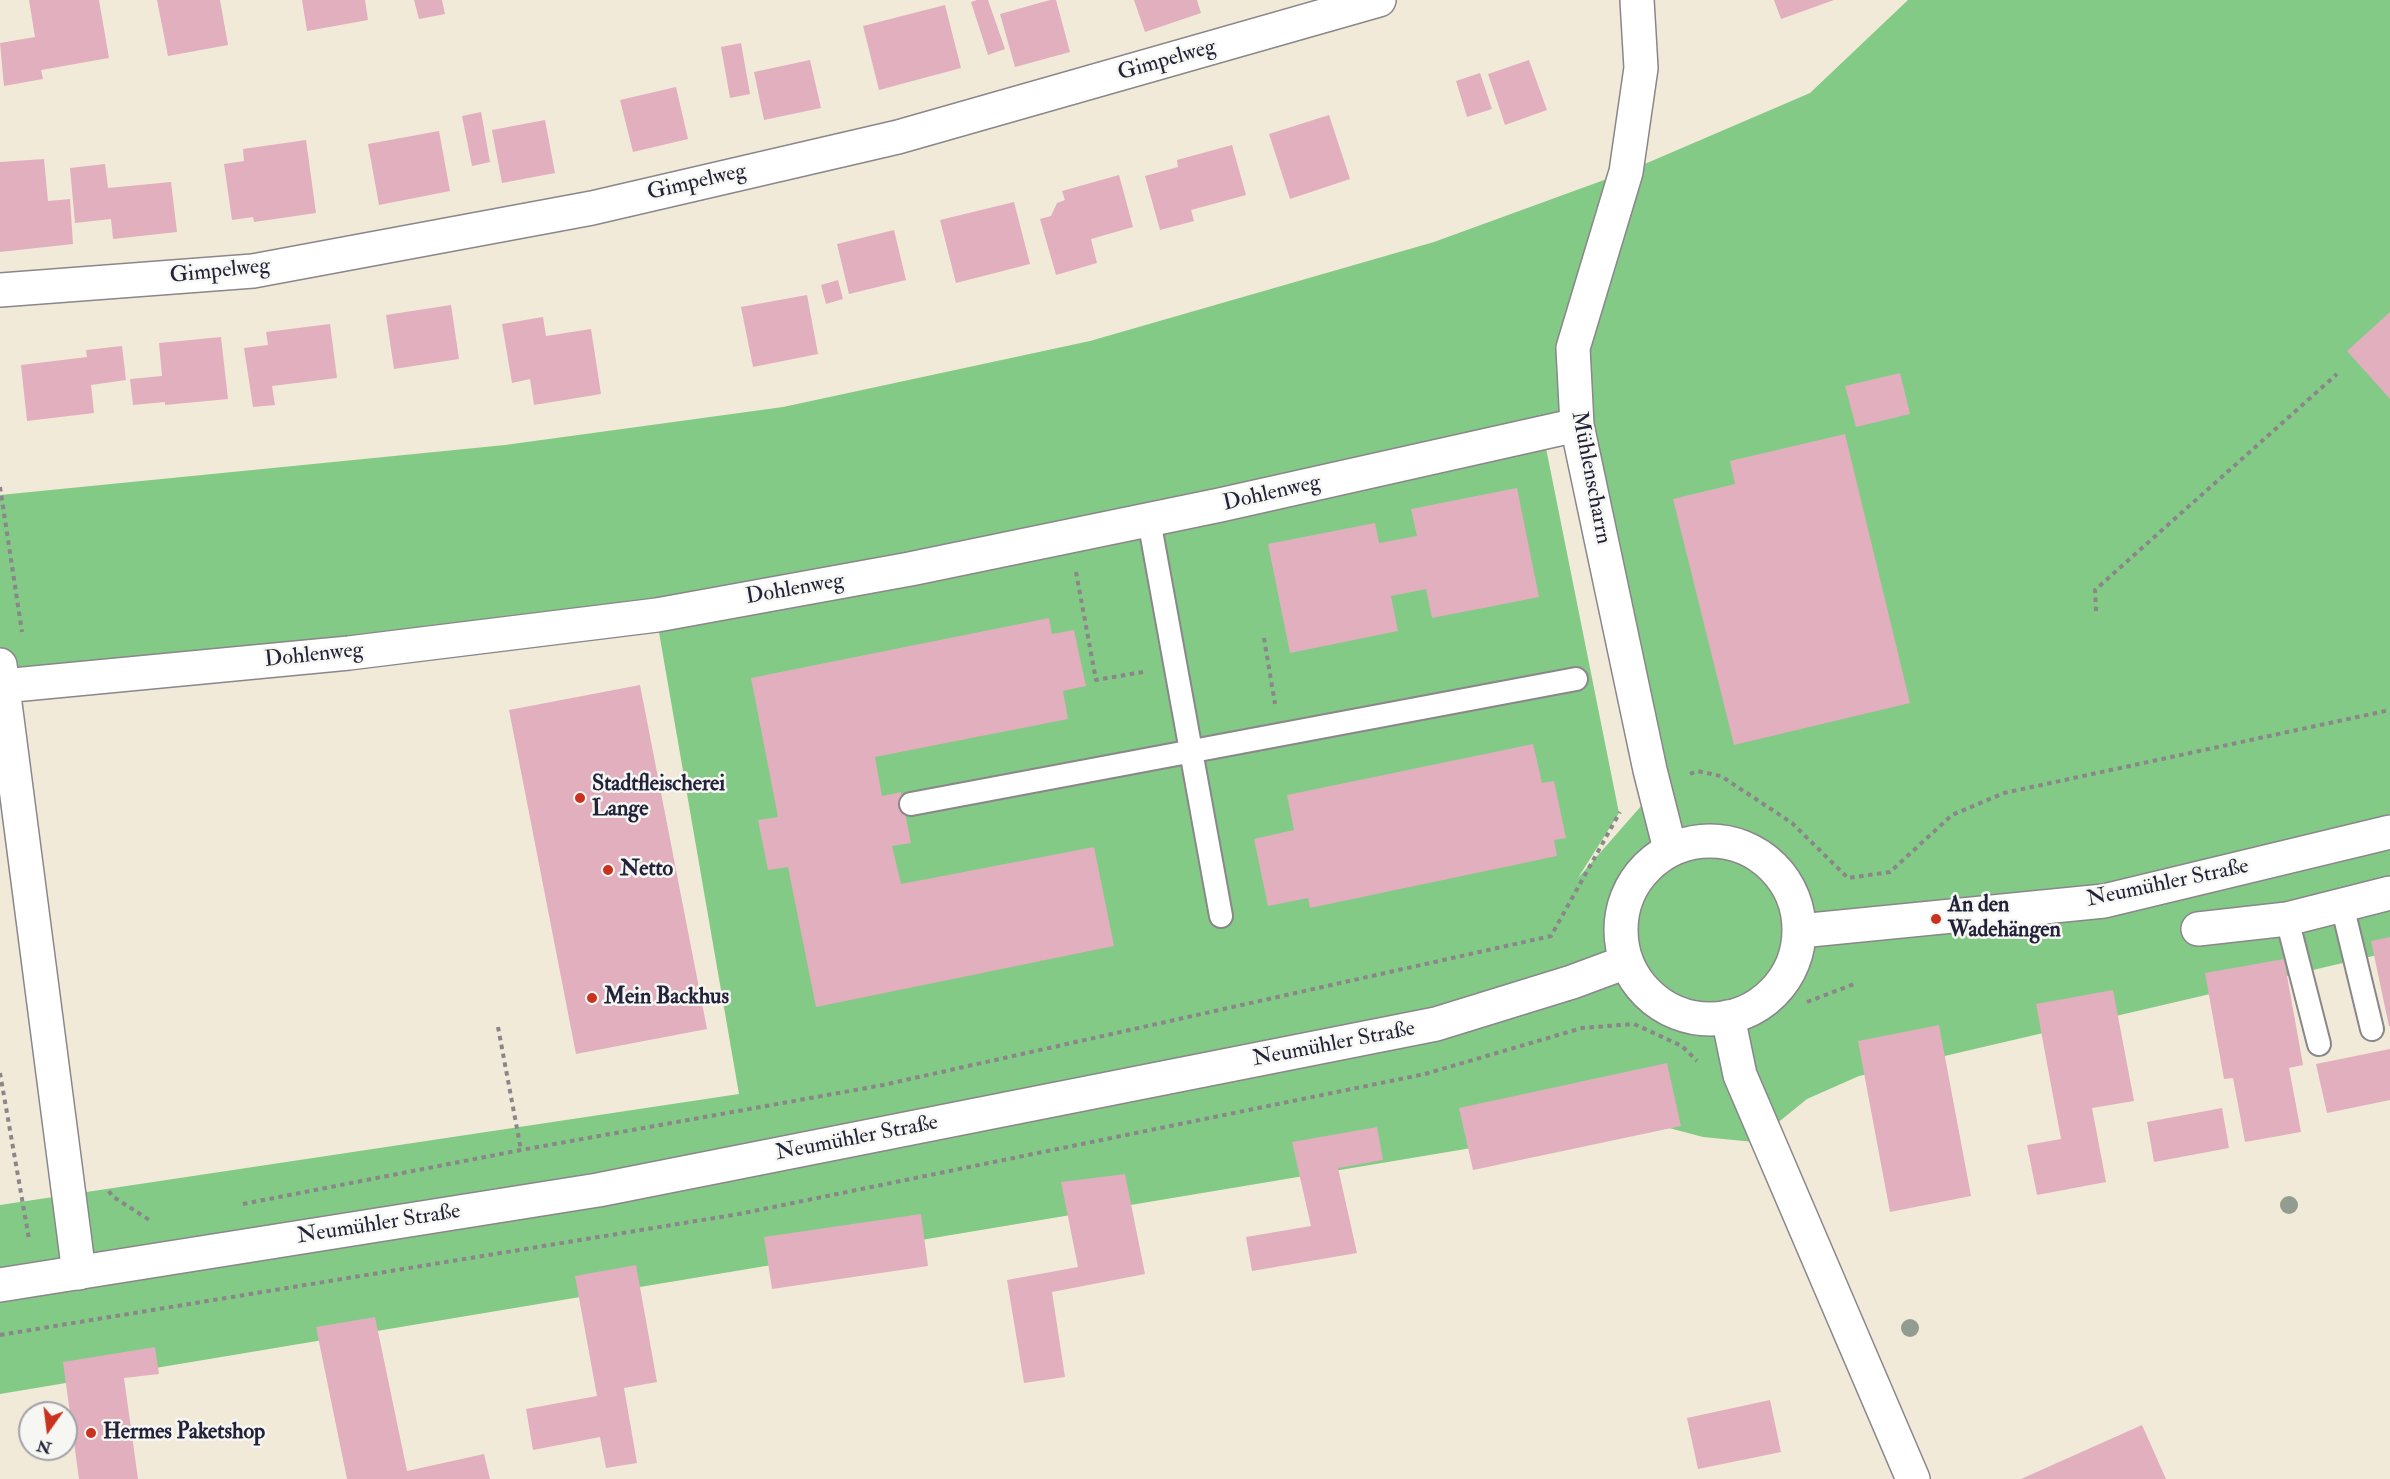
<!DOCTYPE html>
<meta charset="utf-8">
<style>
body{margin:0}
#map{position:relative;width:2390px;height:1479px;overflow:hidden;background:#f2ead8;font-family:"IM FELL Double Pica",serif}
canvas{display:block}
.north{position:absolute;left:18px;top:1401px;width:60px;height:60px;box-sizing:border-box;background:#f6f6f2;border:2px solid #a1a1a9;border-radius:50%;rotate:194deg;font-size:16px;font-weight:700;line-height:24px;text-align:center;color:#22223b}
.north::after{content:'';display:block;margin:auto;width:21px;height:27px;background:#c8321e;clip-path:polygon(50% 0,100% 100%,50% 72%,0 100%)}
</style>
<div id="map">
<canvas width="2390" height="1479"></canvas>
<div class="north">N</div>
</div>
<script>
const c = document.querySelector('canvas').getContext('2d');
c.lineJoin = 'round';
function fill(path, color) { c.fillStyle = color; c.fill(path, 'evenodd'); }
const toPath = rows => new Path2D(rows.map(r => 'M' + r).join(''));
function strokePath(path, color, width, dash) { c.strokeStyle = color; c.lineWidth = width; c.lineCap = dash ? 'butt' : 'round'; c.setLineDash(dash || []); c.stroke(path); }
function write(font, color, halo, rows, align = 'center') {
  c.font = font + ' "IM FELL Double Pica",serif'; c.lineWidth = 5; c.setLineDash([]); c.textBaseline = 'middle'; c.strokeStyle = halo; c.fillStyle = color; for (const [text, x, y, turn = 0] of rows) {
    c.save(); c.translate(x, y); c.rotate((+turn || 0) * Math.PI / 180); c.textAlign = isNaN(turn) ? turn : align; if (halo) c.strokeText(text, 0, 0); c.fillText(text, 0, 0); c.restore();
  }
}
const green = toPath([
 [1908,0,2390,0,2390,952,1859,1076,1807,1099,1754,1142,1703,1137,1639,1120,0,1394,0,1205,739,1094,656,615,29,684,0,664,0,495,505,445,783,407,1090,341,1434,242,1626,172,1810,93],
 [1577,426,1656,789,1578,878,1619,813,1543,433]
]);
const building = toPath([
 [29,0,99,0,109,58,41,70,43,79,4,86,0,43,35,37],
 [157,0,220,0,228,45,168,56],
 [302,0,365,0,368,20,307,31],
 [414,0,442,0,445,14,419,19],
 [977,0,988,0,1005,49,988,55,971,2],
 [1050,0,1056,0,1070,52,1015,67,1000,14],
 [1134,0,1197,0,1201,13,1145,32],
 [1774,0,1834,0,1781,19],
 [945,5,961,68,879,90,863,26],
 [741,43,750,94,730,98,721,47],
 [810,60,821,108,764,120,754,72],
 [1529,60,1547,110,1505,125,1488,74],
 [1480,73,1492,109,1467,117,1456,81],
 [676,87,688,139,633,152,620,100],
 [481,112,490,162,472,166,462,116],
 [1329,115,1350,179,1290,199,1269,134],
 [545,120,555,173,502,183,492,130],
 [439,131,450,191,379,205,368,144],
 [306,140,316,213,254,222,253,217,232,220,224,164,244,161,243,149],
 [1232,145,1246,195,1191,210,1194,221,1160,230,1145,176,1178,167,1177,160],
 [44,159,48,201,70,199,73,244,0,252,0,162],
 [105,164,108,188,171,182,177,232,113,239,111,219,75,223,70,168],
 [1119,175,1133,227,1091,239,1097,263,1056,275,1040,219,1051,216,1057,203,1065,200,1062,191],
 [1014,202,1030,264,956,283,940,220],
 [894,230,906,280,849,294,837,244],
 [838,280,843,299,826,304,821,285],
 [807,295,818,354,753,367,741,307],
 [451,305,459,359,394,369,386,315],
 [2390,312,2390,399,2347,351],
 [543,317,546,336,591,329,601,394,534,405,530,379,512,383,502,324],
 [330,324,337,378,272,386,275,405,253,407,244,348,268,345,266,332],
 [221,337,228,399,165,405,165,402,133,405,130,379,162,376,159,343],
 [122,346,126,380,91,385,94,413,27,421,21,365,87,357,86,350],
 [1900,373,1910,414,1856,427,1845,386],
 [1845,434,1910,703,1734,745,1673,499,1735,484,1730,461],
 [1517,488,1539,597,1432,618,1426,589,1391,596,1398,631,1290,653,1268,544,1375,523,1379,543,1417,536,1411,509],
 [1049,618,1052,634,1074,630,1086,686,1063,691,1068,719,875,757,882,796,901,792,911,843,892,846,901,884,1094,847,1114,946,816,1007,788,867,768,870,758,820,778,817,751,678],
 [640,685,707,1029,576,1054,509,710],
 [1533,744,1542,783,1554,781,1566,838,1554,840,1557,856,1310,908,1308,898,1268,906,1254,839,1294,830,1287,795],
 [2390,937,2390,1026,2389,1026,2371,941],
 [2284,959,2303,1065,2289,1068,2301,1132,2245,1142,2233,1078,2224,1079,2205,973],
 [2113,990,2134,1101,2092,1108,2106,1182,2037,1195,2027,1145,2061,1139,2036,1004],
 [1939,1025,1971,1196,1890,1212,1858,1041],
 [2390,1049,2390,1100,2327,1113,2316,1064],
 [1667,1063,1681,1126,1473,1170,1459,1108],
 [2222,1108,2229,1148,2154,1162,2147,1122],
 [1377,1127,1383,1160,1338,1168,1357,1253,1252,1271,1246,1237,1311,1226,1292,1142],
 [1125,1174,1145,1274,1052,1292,1065,1377,1024,1383,1007,1280,1078,1267,1061,1182],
 [921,1214,928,1266,772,1289,764,1237],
 [636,1265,657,1382,624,1388,637,1463,606,1468,600,1437,533,1450,526,1409,597,1396,575,1276],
 [375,1317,407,1471,484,1454,490,1479,347,1479,316,1327],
 [155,1347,159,1374,124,1378,138,1479,79,1479,63,1362],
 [1770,1400,1781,1452,1698,1469,1687,1418],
 [2142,1425,2166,1479,2021,1479]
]);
const path = toPath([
 [0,487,22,632],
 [1076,572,1096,680,1143,672],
 [2096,611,2095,590,2337,374],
 [1264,638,1275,704],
 [1690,774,1697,771,1721,776,1792,823,1848,878,1890,872,1952,815,2004,793,2390,710],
 [1807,1002,1854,984],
 [498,1027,521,1150],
 [0,1073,29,1239],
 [109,1191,112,1196,151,1221],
 [243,1204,521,1150,883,1085,1551,936,1620,812],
 [0,1335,739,1214,1425,1074,1582,1028,1634,1024,1682,1046,1697,1061]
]);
const lane = toPath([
 [1149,520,1221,916],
 [911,804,1576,679],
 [2342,905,2372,1029],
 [2287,919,2319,1044]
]);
const street = toPath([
 [1637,0,1641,68,1626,172,1573,348,1577,425,1650,770,1670,849],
 [0,290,253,271,592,208,898,137,1379,0],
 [0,665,79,1273],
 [3,686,349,653,657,615,910,569,1220,505,1577,425],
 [2198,929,2287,919,2390,893],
 [1728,1017,1740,1075,1913,1479]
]);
const secondary = toPath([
 '1621 930a89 89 0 1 1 178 0a89 89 0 1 1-178 0Z',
 [1800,931,2104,901,2390,832],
 [0,1285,598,1190,1436,1024,1572,982,1626,962]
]);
const trees = [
 [2289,1205],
 [1910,1328]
];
const markers = [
 [580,798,6,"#c8321e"],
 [608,870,6,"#c8321e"],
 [1936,919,6,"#c8321e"],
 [592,998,6,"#c8321e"],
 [91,1433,6,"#c8321e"]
];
const streetNames = [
 ["Gimpelweg",1167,61,-16],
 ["Gimpelweg",697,183,-13],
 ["Gimpelweg",220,272,-6],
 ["Mühlenscharrn",1590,478,79],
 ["Dohlenweg",1272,494,-13],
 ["Dohlenweg",795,590,-10],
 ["Dohlenweg",314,656,-6],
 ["Neumühler Straße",2168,884,-12],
 ["Neumühler Straße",1334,1045,-11],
 ["Neumühler Straße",857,1139,-11],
 ["Neumühler Straße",379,1225,-9]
];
const poiNames = [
 ["Stadtfleischerei",592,785],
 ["Lange",592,810],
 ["Netto",620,870],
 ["An den",1948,906],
 ["Wadehängen",1948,931],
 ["Mein Backhus",604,998],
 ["Hermes Paketshop",103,1433]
];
fill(green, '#82ca86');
fill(building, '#e1afbe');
strokePath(lane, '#8a868a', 26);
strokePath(street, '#8a868a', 36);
strokePath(secondary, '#8a868a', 36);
strokePath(path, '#8a868a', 4, [4.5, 4.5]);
strokePath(lane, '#fff', 22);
strokePath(street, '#fff', 33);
strokePath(secondary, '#fff', 33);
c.fillStyle = '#929c90';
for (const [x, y] of trees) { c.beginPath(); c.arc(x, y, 9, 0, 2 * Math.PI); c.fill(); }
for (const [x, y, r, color] of markers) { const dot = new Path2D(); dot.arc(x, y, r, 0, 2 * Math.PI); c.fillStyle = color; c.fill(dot); strokePath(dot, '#f6f6f2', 2); }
write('22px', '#22223b', '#f6f6f2', streetNames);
write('bold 22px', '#22223b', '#f6f6f2', poiNames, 'left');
</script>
